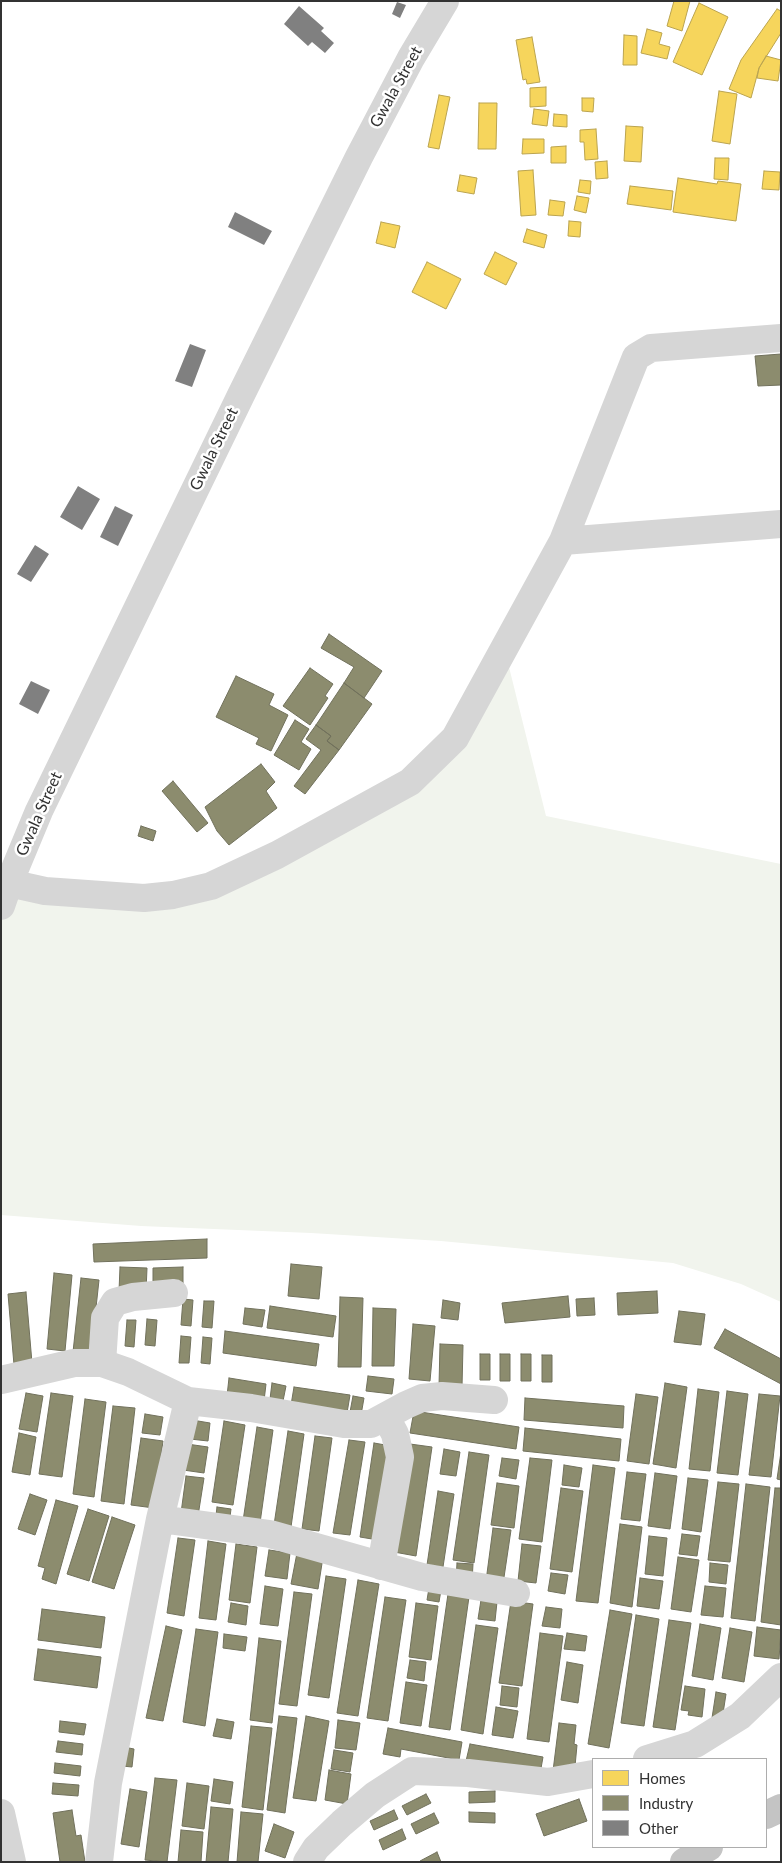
<!DOCTYPE html>
<style>
body{margin:0}
#map{position:relative;width:782px;height:1863px;overflow:hidden;background:#fff;font-family:Lato,sans-serif}
canvas{display:block}
.frame{position:absolute;inset:0;border:2px solid #323232;pointer-events:none}
.legend{position:absolute;left:592px;top:1758px;width:175px;height:90px;box-sizing:border-box;background:#fff;border:1px solid #adadad;margin:0;padding:6px 9px;list-style:none;font-size:15px;color:#323232}
.legend li{display:flex;align-items:center;gap:10px;height:25px}
.legend b{width:25px;border:1px solid #adadad}
</style>
<div id="map">
<canvas width="782" height="1863"></canvas>
<div class="frame"></div>
<ul class="legend">
<li><b style="height:14px;background:#f6d55c"></b>Homes</li>
<li><b style="height:14px;background:#8c8c6e"></b>Industry</li>
<li><b style="height:14px;background:#808080"></b>Other</li>
</ul>
</div>
<script>
const c = document.querySelector('canvas').getContext('2d');
c.lineJoin = 'round';
function fill(path, color) { c.fillStyle = color; c.fill(path, 'evenodd'); }
const toPath = rows => new Path2D(rows.map(r => 'M' + r).join(''));
function strokePath(path, color, width, dash) { c.strokeStyle = color; c.lineWidth = width; c.lineCap = dash ? 'butt' : 'round'; c.setLineDash(dash || []); c.stroke(path); }
function write(font, color, halo, rows, align = 'center') {
  c.font = font + ' Lato,sans-serif'; c.lineWidth = 5; c.setLineDash([]); c.textBaseline = 'middle'; c.strokeStyle = halo; c.fillStyle = color; for (const [text, x, y, turn = 0] of rows) {
    c.save(); c.translate(x, y); c.rotate((+turn || 0) * Math.PI / 180); c.textAlign = isNaN(turn) ? turn : align; if (halo) c.strokeText(text, 0, 0); c.fillText(text, 0, 0); c.restore();
  }
}
const green = toPath([
 [509,667,546,816,781,864,781,1302,741,1284,673,1263,441,1241,311,1233,141,1226,1,1215,1,910,10,885,174,896,411,782]
]);
const homes = toPath([
 [674,1,690,1,682,31,667,26,674,1],
 [699,3,728,17,702,75,673,62,699,3],
 [777,9,781,11,781,33,759,68,751,98,729,89,741,60,777,9],
 [647,29,662,33,659,44,670,47,667,59,641,53,647,29],
 [624,35,637,36,637,65,623,65,624,35],
 [532,37,540,82,527,84,526,79,523,80,516,40,532,37],
 [766,56,781,60,778,81,757,78,759,68,766,56],
 [546,87,546,106,530,107,530,88,546,87],
 [719,91,737,94,730,144,712,141,719,91],
 [439,95,450,97,439,149,428,147,439,95],
 [582,98,594,98,593,112,582,111,582,98],
 [479,103,497,103,496,149,478,149,479,103],
 [534,109,549,111,547,126,532,124,534,109],
 [554,114,567,115,567,127,553,126,554,114],
 [626,126,643,127,641,162,624,161,626,126],
 [596,129,598,159,585,160,584,142,580,142,580,130,596,129],
 [523,139,544,139,544,153,522,154,523,139],
 [566,146,566,163,551,163,551,147,566,146],
 [715,158,729,158,728,180,714,179,715,158],
 [607,161,608,178,596,179,595,162,607,161],
 [533,170,536,215,521,216,518,171,533,170],
 [764,171,780,172,779,190,762,189,764,171],
 [460,175,477,178,474,194,457,191,460,175],
 [678,178,717,184,718,181,741,184,736,221,673,212,678,178],
 [580,180,591,181,590,194,578,192,580,180],
 [630,186,673,191,671,210,627,204,630,186],
 [577,196,589,198,586,213,574,210,577,196],
 [550,200,565,202,563,216,548,215,550,200],
 [569,221,581,222,580,237,568,236,569,221],
 [381,222,400,226,395,248,376,243,381,222],
 [527,229,547,235,544,248,523,242,527,229],
 [495,252,517,263,506,285,484,274,495,252],
 [427,262,461,279,446,309,412,292,427,262]
]);
const industry = toPath([
 [781,354,781,385,758,386,755,356,781,354],
 [329,634,382,671,364,698,344,683,354,667,321,648,329,634],
 [310,668,333,684,325,696,328,698,310,725,283,706,310,668],
 [236,676,274,694,269,705,288,715,271,751,256,744,259,738,216,717,236,676],
 [344,683,372,704,339,750,327,741,331,736,316,725,344,683],
 [295,720,309,729,301,742,311,749,299,770,274,755,295,720],
 [316,725,331,736,327,741,339,750,305,794,294,786,321,750,306,739,316,725],
 [261,764,275,782,266,791,277,808,229,845,217,831,205,807,261,764],
 [173,781,208,823,197,832,162,791,173,781],
 [141,826,156,831,153,841,138,836,141,826],
 [207,1239,207,1258,94,1262,93,1244,207,1239],
 [291,1264,322,1267,319,1299,288,1296,291,1264],
 [120,1267,147,1268,146,1291,119,1291,120,1267],
 [183,1267,183,1285,153,1286,153,1268,183,1267],
 [54,1273,72,1275,65,1351,47,1349,54,1273],
 [81,1278,99,1280,91,1354,73,1352,81,1278],
 [657,1291,658,1313,618,1315,617,1293,657,1291],
 [26,1292,32,1363,14,1365,8,1294,26,1292],
 [568,1296,570,1317,505,1323,502,1303,568,1296],
 [340,1297,363,1298,361,1367,338,1367,340,1297],
 [594,1298,595,1315,577,1316,576,1299,594,1298],
 [183,1299,193,1300,191,1326,181,1325,183,1299],
 [443,1300,460,1303,458,1320,441,1318,443,1300],
 [204,1301,214,1301,212,1328,202,1327,204,1301],
 [270,1306,336,1316,333,1337,267,1328,270,1306],
 [245,1308,265,1310,262,1327,243,1324,245,1308],
 [373,1308,396,1309,394,1366,372,1366,373,1308],
 [679,1311,705,1314,701,1345,674,1342,679,1311],
 [147,1319,157,1320,155,1346,145,1345,147,1319],
 [127,1320,136,1320,134,1347,125,1346,127,1320],
 [413,1324,435,1326,430,1381,409,1379,413,1324],
 [725,1329,781,1359,781,1384,714,1348,725,1329],
 [225,1331,319,1344,316,1366,223,1353,225,1331],
 [181,1336,191,1337,189,1363,179,1363,181,1336],
 [203,1337,212,1338,210,1364,201,1363,203,1337],
 [440,1344,463,1345,462,1387,439,1386,440,1344],
 [480,1354,490,1354,490,1380,480,1380,480,1354],
 [500,1354,510,1354,510,1381,500,1381,500,1354],
 [521,1354,531,1354,531,1381,521,1381,521,1354],
 [542,1355,552,1355,552,1382,542,1382,542,1355],
 [368,1376,394,1379,392,1394,366,1391,368,1376],
 [229,1378,266,1384,264,1401,227,1396,229,1378],
 [272,1383,286,1386,283,1401,270,1399,272,1383],
 [665,1383,687,1387,676,1468,653,1464,665,1383],
 [294,1387,350,1395,347,1413,291,1405,294,1387],
 [698,1389,719,1392,710,1471,689,1469,698,1389],
 [727,1391,748,1394,738,1475,717,1473,727,1391],
 [26,1393,43,1396,37,1432,19,1429,26,1393],
 [51,1393,73,1396,62,1477,39,1474,51,1393],
 [636,1394,658,1397,649,1464,627,1461,636,1394],
 [759,1394,780,1396,771,1477,749,1475,759,1394],
 [353,1396,364,1398,361,1415,350,1412,353,1396],
 [525,1398,624,1406,623,1428,524,1420,525,1398],
 [85,1399,106,1402,94,1497,73,1494,85,1399],
 [113,1406,135,1408,124,1504,101,1501,113,1406],
 [414,1411,519,1427,516,1449,410,1433,414,1411],
 [145,1414,163,1417,160,1435,142,1433,145,1414],
 [192,1420,210,1423,208,1441,190,1439,192,1420],
 [224,1421,245,1425,233,1505,212,1502,224,1421],
 [257,1427,273,1430,260,1523,243,1521,257,1427],
 [525,1428,621,1439,619,1461,523,1451,525,1428],
 [288,1431,304,1434,291,1527,274,1525,288,1431],
 [19,1433,36,1437,30,1475,12,1472,19,1433],
 [315,1436,332,1438,319,1531,302,1529,315,1436],
 [141,1438,163,1441,154,1508,131,1505,141,1438],
 [349,1440,365,1442,350,1535,333,1533,349,1440],
 [374,1443,391,1446,378,1540,360,1537,374,1443],
 [187,1444,208,1447,204,1473,183,1470,187,1444],
 [410,1444,432,1447,416,1556,394,1552,410,1444],
 [444,1449,460,1452,456,1476,440,1474,444,1449],
 [469,1452,489,1455,474,1563,453,1560,469,1452],
 [781,1452,781,1480,777,1479,781,1452],
 [502,1458,519,1460,516,1479,499,1476,502,1458],
 [530,1458,552,1460,542,1542,519,1539,530,1458],
 [564,1465,582,1468,579,1487,562,1485,564,1465],
 [593,1465,615,1468,598,1603,576,1601,593,1465],
 [627,1472,646,1474,640,1521,621,1519,627,1472],
 [655,1473,677,1476,670,1529,648,1526,655,1473],
 [186,1476,204,1478,198,1516,181,1513,186,1476],
 [688,1478,708,1480,701,1532,682,1529,688,1478],
 [718,1482,739,1484,730,1562,708,1560,718,1482],
 [497,1483,519,1486,514,1528,491,1525,497,1483],
 [746,1484,770,1487,755,1621,731,1618,746,1484],
 [561,1488,583,1491,572,1572,550,1569,561,1488],
 [775,1488,781,1488,781,1625,761,1622,775,1488],
 [438,1491,454,1494,443,1567,427,1565,438,1491],
 [30,1494,47,1500,35,1535,18,1529,30,1494],
 [56,1500,78,1506,56,1584,42,1579,45,1568,38,1566,56,1500],
 [217,1507,231,1509,229,1525,215,1524,217,1507],
 [88,1509,109,1516,89,1581,67,1574,88,1509],
 [112,1517,135,1525,114,1589,92,1582,112,1517],
 [620,1524,642,1527,632,1607,610,1603,620,1524],
 [493,1528,511,1530,503,1584,486,1581,493,1528],
 [682,1534,700,1536,697,1556,679,1554,682,1534],
 [649,1536,667,1538,663,1576,645,1574,649,1536],
 [178,1538,195,1540,184,1616,167,1613,178,1538],
 [208,1541,226,1544,216,1620,199,1618,208,1541],
 [236,1544,257,1547,250,1603,229,1600,236,1544],
 [522,1544,541,1546,536,1583,518,1581,522,1544],
 [269,1550,290,1553,287,1579,265,1576,269,1550],
 [297,1553,323,1557,318,1589,291,1584,297,1553],
 [678,1557,699,1560,691,1612,671,1609,678,1557],
 [457,1563,473,1564,472,1582,456,1581,457,1563],
 [710,1563,728,1565,726,1584,709,1582,710,1563],
 [551,1573,568,1575,565,1594,548,1591,551,1573],
 [326,1576,346,1579,329,1698,308,1695,326,1576],
 [640,1578,663,1581,659,1609,637,1606,640,1578],
 [358,1580,379,1584,358,1716,337,1713,358,1580],
 [265,1586,283,1589,278,1626,260,1624,265,1586],
 [705,1586,726,1588,723,1617,701,1615,705,1586],
 [429,1588,441,1590,439,1602,427,1600,429,1588],
 [294,1592,312,1594,297,1706,279,1704,294,1592],
 [448,1594,469,1597,450,1730,429,1727,448,1594],
 [385,1597,406,1600,388,1721,367,1718,385,1597],
 [481,1600,497,1602,495,1621,478,1619,481,1600],
 [511,1601,533,1604,522,1686,499,1683,511,1601],
 [231,1603,248,1606,246,1625,228,1622,231,1603],
 [416,1603,438,1606,431,1660,409,1657,416,1603],
 [546,1607,562,1609,560,1628,542,1626,546,1607],
 [42,1609,105,1617,101,1648,38,1640,42,1609],
 [610,1610,632,1614,609,1748,588,1744,610,1610],
 [636,1615,659,1619,644,1726,621,1723,636,1615],
 [669,1620,691,1623,675,1730,653,1727,669,1620],
 [700,1624,721,1628,713,1680,692,1676,700,1624],
 [476,1625,498,1628,483,1734,461,1730,476,1625],
 [166,1626,182,1630,163,1721,146,1718,166,1626],
 [757,1627,781,1630,779,1659,754,1656,757,1627],
 [730,1628,752,1632,744,1682,722,1678,730,1628],
 [196,1629,218,1632,205,1726,183,1722,196,1629],
 [540,1633,563,1636,549,1742,527,1739,540,1633],
 [567,1633,587,1636,585,1651,564,1649,567,1633],
 [224,1634,247,1637,245,1651,223,1648,224,1634],
 [259,1638,281,1641,272,1723,250,1720,259,1638],
 [38,1649,101,1657,97,1688,34,1680,38,1649],
 [410,1660,426,1662,424,1681,407,1678,410,1660],
 [567,1662,583,1665,578,1703,561,1700,567,1662],
 [406,1682,427,1685,421,1726,400,1723,406,1682],
 [502,1686,519,1688,517,1707,500,1705,502,1686],
 [685,1686,705,1689,702,1717,688,1715,689,1711,681,1710,685,1686],
 [716,1692,726,1694,722,1720,712,1718,716,1692],
 [496,1707,518,1711,513,1738,492,1735,496,1707],
 [279,1716,297,1718,285,1813,267,1810,279,1716],
 [306,1716,329,1721,316,1801,293,1798,306,1716],
 [217,1719,234,1722,231,1739,213,1736,217,1719],
 [338,1720,360,1723,356,1750,335,1748,338,1720],
 [60,1721,86,1724,84,1735,59,1732,60,1721],
 [559,1723,576,1725,574,1744,577,1745,574,1777,553,1771,559,1723],
 [251,1726,272,1728,263,1810,242,1807,251,1726],
 [388,1728,462,1742,459,1760,401,1749,400,1757,383,1754,388,1728],
 [58,1741,83,1744,82,1755,56,1752,58,1741],
 [470,1744,543,1757,540,1774,466,1761,470,1744],
 [124,1747,134,1749,132,1767,122,1766,124,1747],
 [334,1750,353,1753,350,1772,331,1769,334,1750],
 [55,1763,81,1766,80,1776,54,1773,55,1763],
 [329,1770,351,1774,347,1804,325,1800,329,1770],
 [155,1778,177,1780,167,1862,145,1860,155,1778],
 [214,1779,233,1782,230,1804,211,1801,214,1779],
 [53,1783,79,1785,78,1796,52,1794,53,1783],
 [187,1783,209,1786,204,1829,182,1826,187,1783],
 [130,1789,147,1792,139,1847,121,1844,130,1789],
 [495,1791,495,1802,469,1803,469,1792,495,1791],
 [426,1794,431,1803,407,1815,402,1806,426,1794],
 [579,1799,587,1821,544,1836,536,1814,579,1799],
 [211,1807,233,1809,228,1862,206,1862,211,1807],
 [72,1810,76,1836,81,1835,85,1862,60,1862,53,1813,72,1810],
 [394,1810,398,1819,374,1830,370,1821,394,1810],
 [241,1812,263,1814,258,1862,237,1862,241,1812],
 [469,1812,495,1813,495,1823,469,1822,469,1812],
 [434,1813,439,1823,416,1834,411,1824,434,1813],
 [274,1824,294,1832,285,1858,265,1851,274,1824],
 [402,1829,406,1839,383,1850,379,1840,402,1829],
 [181,1830,203,1832,201,1862,178,1862,181,1830],
 [437,1852,441,1862,420,1862,420,1861,437,1852]
]);
const building = toPath([
 [397,2,406,5,400,18,392,14],
 [299,6,324,28,321,31,334,43,325,53,312,42,308,46,284,24],
 [235,212,272,231,264,245,228,227],
 [190,344,206,350,192,387,175,381],
 [78,486,100,499,82,530,60,517],
 [115,506,133,515,118,546,100,537],
 [35,545,49,554,31,582,17,574],
 [31,681,50,690,38,714,19,704]
]);
const minor = toPath([
 [563,541,781,524],
 [9,883,45,891,144,898,173,895,211,886,277,855,410,782,455,738,563,541,636,357,651,348,781,338],
 [1,906,9,883,39,811,241,395,359,157,411,58,445,1],
 [102,1363,105,1318,115,1302,133,1297,174,1293],
 [1,1380,74,1363,102,1363,128,1372,188,1401,251,1408,344,1424,371,1424,406,1405,422,1398,442,1396,494,1400],
 [160,1519,270,1534,422,1577,516,1593],
 [381,1566,400,1457,395,1434,386,1417],
 [647,1759,695,1744,740,1716,781,1677],
 [1,1813,12,1862],
 [99,1862,108,1783,160,1519,188,1401],
 [307,1862,316,1848,342,1823,375,1795,412,1771,468,1773,548,1782,593,1774]
]);
const highway = toPath([
 [766,1815,781,1808],
 [684,1862,709,1847]
]);
const streetNames = [
 ["Gwala Street",396,87,-61],
 ["Gwala Street",214,449,-64],
 ["Gwala Street",39,814,-66]
];
fill(green, '#f1f4ed');
fill(homes, '#f6d55c');
strokePath(homes, '#bba44f', 1);
fill(industry, '#8c8c6e');
strokePath(industry, '#71715c', 1);
fill(building, '#808080');
strokePath(minor, '#d6d6d6', 28);
strokePath(highway, '#c4c4c4', 28);
write('16px', '#323232', '#fff', streetNames);
</script>
